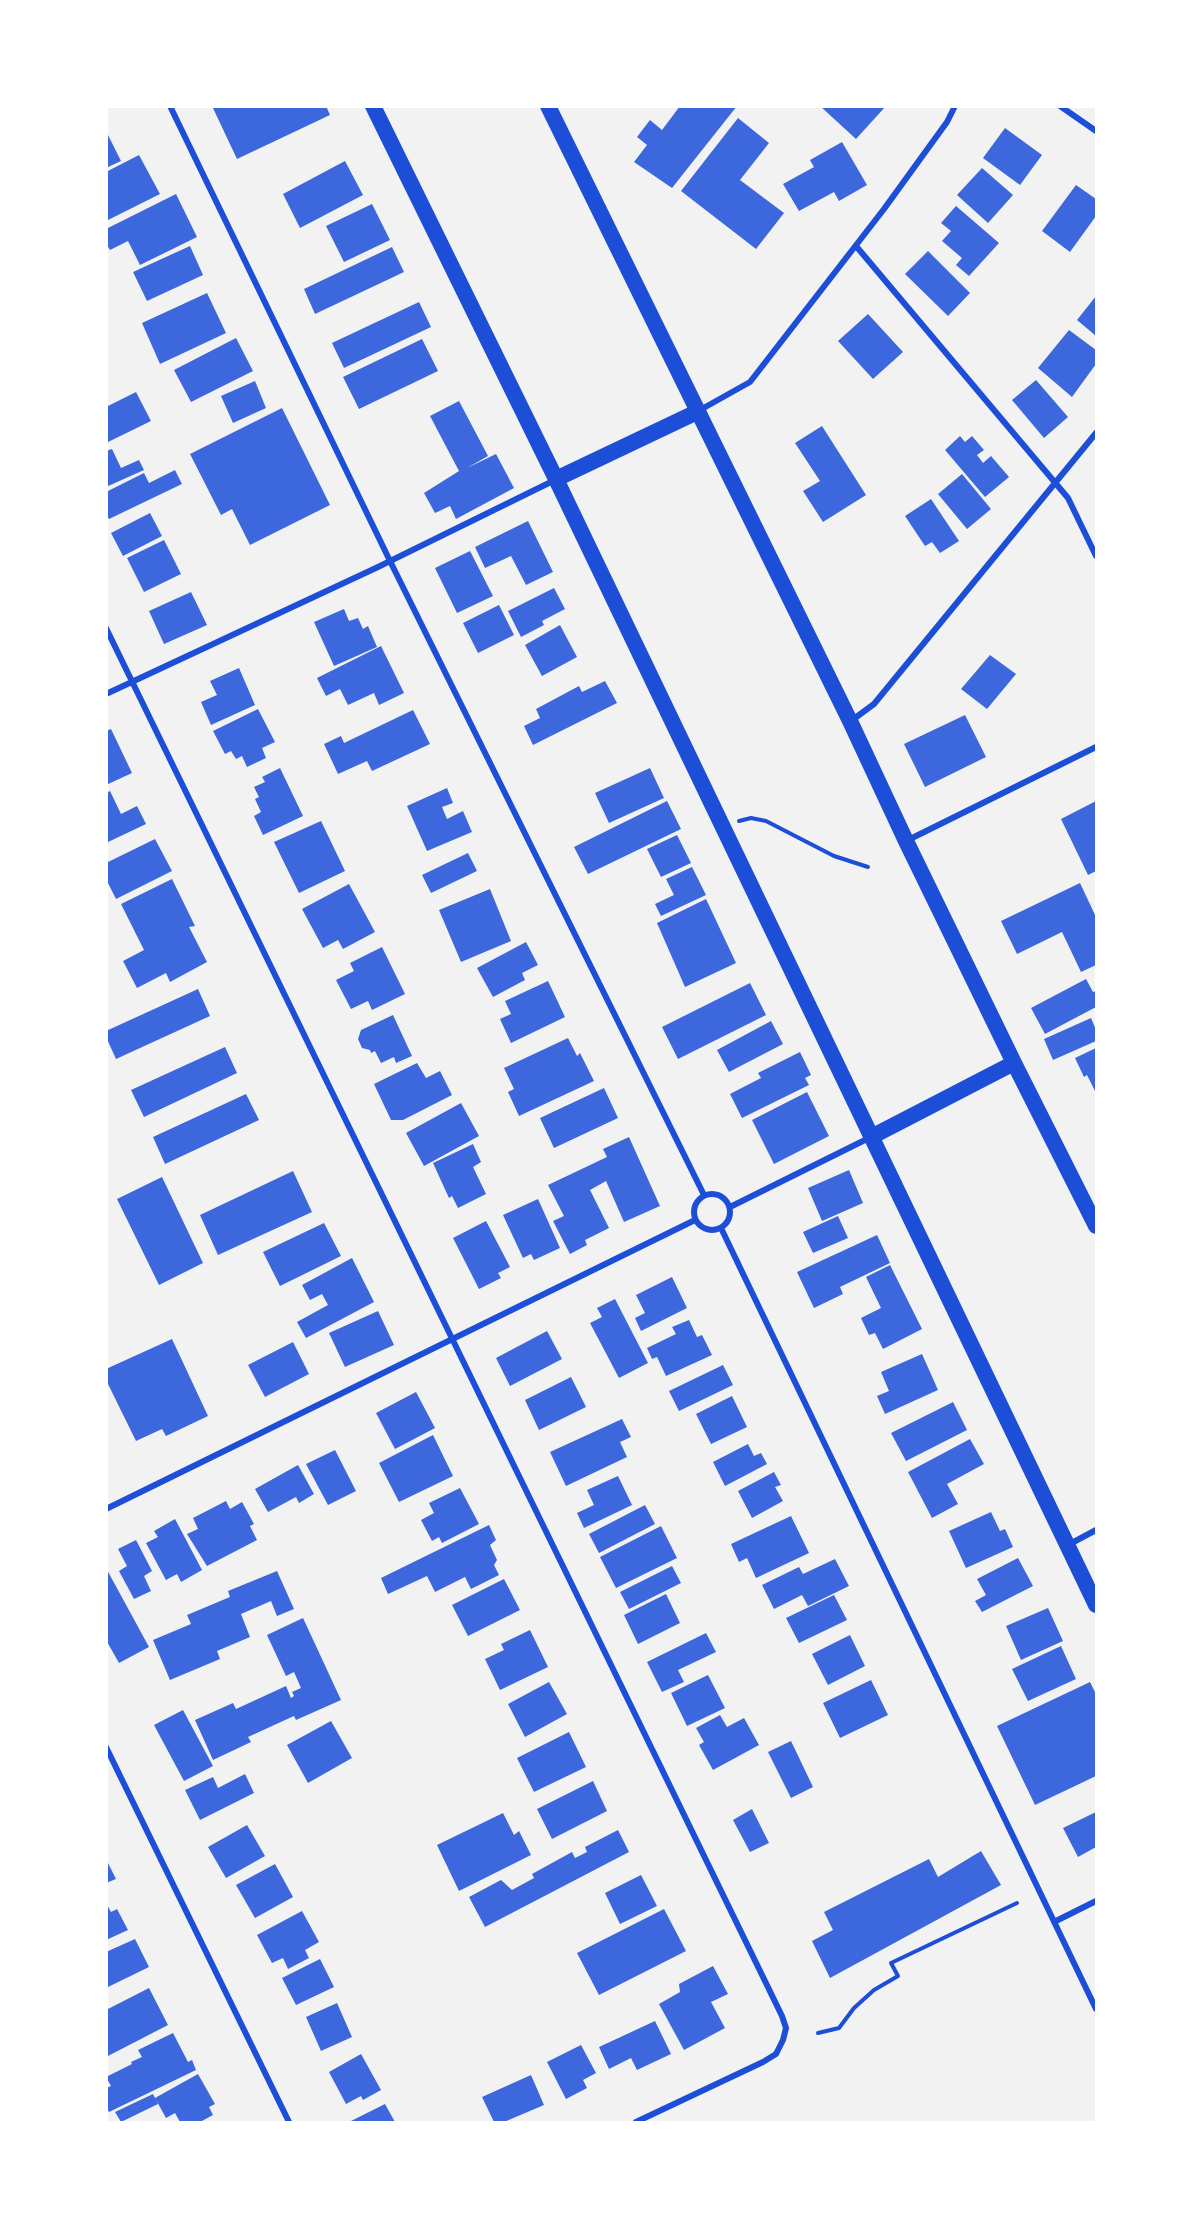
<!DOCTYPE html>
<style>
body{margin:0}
#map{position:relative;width:1203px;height:2229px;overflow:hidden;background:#f2f2f2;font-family:Montserrat,sans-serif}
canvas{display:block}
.frame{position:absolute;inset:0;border:108px solid #fff;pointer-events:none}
</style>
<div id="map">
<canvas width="1203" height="2229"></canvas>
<div class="frame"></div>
</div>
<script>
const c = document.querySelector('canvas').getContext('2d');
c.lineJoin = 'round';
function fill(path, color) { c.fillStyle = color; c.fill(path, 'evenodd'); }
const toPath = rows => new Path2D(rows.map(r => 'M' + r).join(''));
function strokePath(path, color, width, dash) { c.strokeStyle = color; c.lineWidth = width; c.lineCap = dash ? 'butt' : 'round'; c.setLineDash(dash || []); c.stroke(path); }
const building = toPath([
 [212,106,326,106,330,115,237,159],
 [680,106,737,106,672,188,634,162,647,145,637,137,650,120,662,130],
 [820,106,886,106,856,139],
 [738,118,769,143,740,180,784,213,756,249,681,191],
 [1005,128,1042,155,1020,185,983,158],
 [106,131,121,161,106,168],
 [842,142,867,185,839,201,834,192,799,211,783,184,814,167,810,160],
 [139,155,160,194,106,221,106,172],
 [345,161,363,195,300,228,283,194],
 [982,168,1013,195,988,223,957,195],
 [1076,185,1096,199,1096,216,1070,252,1042,231],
 [176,194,197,237,140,265,128,241,110,250,106,243,106,229],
 [372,204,390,240,344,262,326,226],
 [956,206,999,243,969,276,956,265,962,258,942,241,951,231,941,223],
 [190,246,203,275,147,301,133,272],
 [392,247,404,272,315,314,304,289],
 [928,251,970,293,948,316,905,274],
 [207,293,226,333,160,364,142,323],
 [1096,296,1096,336,1077,320],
 [419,302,431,327,344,368,332,343],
 [868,314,903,352,873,379,838,341],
 [1069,330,1096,350,1096,364,1072,397,1038,368],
 [236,338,253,371,191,402,174,370],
 [422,339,438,371,359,409,343,377],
 [1036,380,1068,417,1044,438,1012,400],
 [255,381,266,408,233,423,221,396],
 [136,392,151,421,106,443,106,407],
 [459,401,488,456,467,468,496,454,514,488,456,519,450,506,435,513,424,493,459,471,430,416],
 [282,408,330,505,250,545,232,509,221,515,190,454],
 [822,426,866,495,823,522,803,491,820,481,795,443],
 [960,436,965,442,972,436,984,450,977,455,983,463,991,456,1009,477,985,497,945,450],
 [112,449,121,468,139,460,144,470,106,487,106,451],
 [175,470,182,484,109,519,106,515,106,492,144,473,149,483],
 [962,474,991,509,967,529,938,494],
 [931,499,959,541,940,553,932,542,925,546,905,516],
 [150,513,162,536,123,556,111,533],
 [528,521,553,572,526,585,511,556,485,568,475,547],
 [164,540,181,574,144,592,127,558],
 [470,551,493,596,457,613,435,568],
 [554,588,565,609,542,621,544,625,521,637,508,611],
 [191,592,207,625,164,644,149,611],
 [499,605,514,635,478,653,463,623],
 [344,609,349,621,358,618,363,629,368,626,377,647,334,666,314,622],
 [560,625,577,657,542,676,525,645],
 [381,646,404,693,379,705,374,693,348,705,340,689,326,696,317,678],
 [990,655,1016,674,987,709,961,689],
 [239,668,255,705,211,725,201,702,217,695,210,681],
 [605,681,617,703,533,745,524,726,540,718,536,709,579,686,582,692],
 [258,709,275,742,262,748,266,758,247,767,242,756,236,759,231,751,225,754,213,731],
 [413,710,430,744,372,771,367,761,338,774,324,744,341,736,344,743],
 [965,715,986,757,925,787,904,744],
 [111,729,132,773,106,785,106,731],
 [280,768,303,816,263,835,254,816,261,812,255,799,259,797,254,787,265,782,262,777],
 [650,768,664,798,609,823,595,793],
 [447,788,453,803,442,807,447,819,463,811,472,832,427,851,407,806],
 [110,791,121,814,137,806,146,824,106,843,106,793],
 [667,801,681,829,588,874,574,847],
 [1096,801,1096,871,1088,875,1061,819],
 [321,821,345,871,299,893,274,842],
 [677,835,691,863,661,877,647,849],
 [155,839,172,871,116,899,106,879,106,863],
 [468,853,477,871,431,893,422,875],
 [692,867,706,895,661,916,655,904,674,895,666,879],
 [172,879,195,926,189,927,207,962,170,982,166,973,137,988,123,961,144,950,121,904],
 [1080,883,1096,917,1096,965,1081,972,1062,932,1017,954,1001,921],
 [349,884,375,932,343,949,338,940,323,948,302,909],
 [490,889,511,941,461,962,439,910],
 [706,899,736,963,685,987,657,923],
 [526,942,538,965,522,973,525,980,493,997,477,968],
 [382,947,405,994,372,1010,368,1001,351,1009,336,980,354,971,350,963],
 [1086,979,1093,992,1096,991,1096,1007,1045,1034,1031,1008],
 [548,981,565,1017,511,1043,500,1019,511,1014,505,1001],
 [750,983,766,1015,678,1059,662,1027],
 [198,989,210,1016,116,1059,106,1037,106,1031],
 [393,1015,412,1056,396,1063,394,1057,381,1063,375,1051,371,1053,370,1050,362,1048,358,1039,361,1030],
 [1091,1018,1096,1030,1096,1041,1053,1060,1044,1039],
 [771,1021,783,1044,729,1072,717,1050],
 [568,1038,577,1056,580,1053,594,1081,519,1116,508,1092,514,1089,504,1068],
 [225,1047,237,1073,144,1117,131,1090],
 [1096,1048,1096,1093,1087,1075,1084,1077,1075,1058],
 [800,1052,811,1075,805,1078,809,1085,742,1118,730,1094,761,1078,758,1073],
 [417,1063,426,1078,440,1071,452,1095,403,1120,391,1120,374,1084],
 [604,1088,618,1118,554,1148,540,1118],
 [807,1092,829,1136,774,1164,752,1120],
 [246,1094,259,1120,165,1164,153,1137],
 [461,1103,479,1136,424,1166,406,1133],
 [629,1137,660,1206,624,1222,606,1181,590,1190,609,1228,585,1240,587,1245,570,1254,553,1221,564,1216,548,1185,607,1157,603,1149],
 [473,1144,481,1162,473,1167,486,1194,458,1208,452,1196,449,1198,433,1163],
 [849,1170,863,1203,822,1221,808,1188],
 [293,1171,312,1212,218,1255,200,1215],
 [162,1177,203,1263,159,1285,117,1199],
 [538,1199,560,1248,534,1260,531,1254,523,1258,503,1215],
 [838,1216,848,1238,813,1253,803,1232],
 [486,1221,510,1267,498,1273,501,1278,479,1289,453,1238],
 [324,1223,341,1256,280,1286,263,1252],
 [877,1235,890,1263,840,1287,843,1294,814,1308,797,1272],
 [352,1258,374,1302,306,1338,297,1322,328,1305,322,1294,310,1300,302,1285],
 [890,1265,922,1329,883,1349,875,1333,869,1335,861,1318,881,1308,866,1277],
 [672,1277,687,1308,641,1331,635,1318,645,1313,636,1295],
 [615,1299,648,1363,619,1378,590,1323,602,1317,597,1308],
 [378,1311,394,1345,345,1367,329,1333],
 [689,1320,697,1337,702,1335,712,1355,666,1376,657,1357,652,1359,647,1348,676,1334,672,1327],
 [547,1331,562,1359,510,1386,496,1358],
 [172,1339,208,1416,166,1436,162,1429,136,1441,106,1380,106,1369],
 [293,1342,309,1374,265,1397,248,1365],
 [922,1354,938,1390,885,1414,877,1396,889,1391,881,1372],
 [723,1365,733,1385,679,1411,669,1391],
 [571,1377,586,1407,539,1430,525,1400],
 [416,1392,435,1428,395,1449,376,1413],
 [732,1396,747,1427,711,1444,696,1414],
 [953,1402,967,1430,906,1461,891,1433],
 [622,1419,631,1437,620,1442,627,1457,566,1486,550,1452],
 [433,1435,453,1476,399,1502,379,1463],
 [970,1439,984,1464,947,1484,958,1504,932,1518,908,1472],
 [748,1444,754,1456,761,1453,767,1464,725,1486,713,1462],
 [335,1450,356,1491,328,1505,306,1464],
 [298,1465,314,1494,299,1503,296,1497,268,1512,255,1489],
 [774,1472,781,1485,775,1487,783,1501,752,1518,738,1491],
 [618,1476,632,1505,584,1528,577,1513,594,1505,587,1490],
 [460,1488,479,1524,442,1543,439,1537,432,1541,421,1520,434,1513,429,1503],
 [226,1501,230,1509,242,1502,254,1524,250,1526,257,1540,207,1566,187,1534,198,1529,193,1518],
 [645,1505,655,1524,599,1553,589,1534],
 [991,1512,1000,1531,1005,1529,1013,1547,966,1568,949,1531],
 [791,1516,809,1553,756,1578,747,1558,739,1562,731,1544],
 [175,1519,202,1570,181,1582,177,1574,166,1580,146,1543,158,1537,154,1531],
 [489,1525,496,1540,490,1545,497,1560,494,1565,499,1575,471,1589,465,1577,435,1592,427,1576,388,1594,381,1578],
 [661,1526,677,1558,616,1588,600,1557],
 [136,1540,152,1571,144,1576,151,1591,134,1599,119,1571,127,1566,118,1549],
 [1018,1558,1033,1586,982,1612,975,1601,986,1595,977,1579],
 [835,1559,849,1586,808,1606,802,1595,774,1609,762,1585,799,1567,803,1574],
 [672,1566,681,1583,629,1609,620,1592],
 [106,1568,149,1647,119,1663,106,1640],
 [277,1571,294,1609,277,1616,271,1601,241,1614,250,1637,217,1651,220,1659,170,1680,153,1640,191,1624,187,1615,230,1597,228,1591],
 [504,1579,520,1610,468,1636,452,1605],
 [666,1594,680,1623,638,1644,624,1615],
 [834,1595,847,1620,799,1643,786,1618],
 [1048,1608,1063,1641,1021,1660,1006,1626],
 [303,1618,341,1700,296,1720,294,1716,248,1737,251,1742,213,1760,195,1720,233,1703,236,1709,286,1686,291,1698,294,1696,292,1692,301,1688,294,1672,286,1676,267,1635],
 [530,1630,548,1667,500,1690,485,1659,504,1650,501,1644],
 [706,1633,716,1652,678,1670,684,1682,662,1692,647,1662],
 [850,1635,865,1666,828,1685,812,1654],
 [1061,1646,1076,1679,1028,1701,1012,1669],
 [708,1675,725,1708,687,1726,671,1693],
 [871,1680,888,1715,840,1738,823,1703],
 [549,1682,567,1714,525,1737,508,1704],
 [1090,1682,1096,1694,1096,1776,1035,1805,997,1726],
 [183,1710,213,1766,184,1781,154,1725],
 [720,1715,727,1727,744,1718,759,1745,713,1770,699,1745,704,1742,696,1728],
 [331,1721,352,1758,308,1783,287,1745],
 [569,1732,586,1767,534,1792,517,1758],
 [791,1741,813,1787,791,1798,768,1752],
 [245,1774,254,1793,200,1820,185,1790,213,1777,218,1788],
 [593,1781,607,1811,552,1839,537,1809],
 [752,1809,769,1843,750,1852,733,1820],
 [1096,1812,1096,1847,1078,1857,1063,1828],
 [503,1813,514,1835,519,1831,531,1855,459,1891,437,1845],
 [247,1825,265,1856,226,1878,208,1847],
 [618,1830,629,1852,485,1927,469,1897,501,1880,512,1890,534,1878,532,1874,572,1852,575,1858,587,1852,585,1847],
 [981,1851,1001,1885,830,1978,812,1941,833,1930,824,1912,929,1859,938,1877],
 [106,1859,116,1879,106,1883],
 [275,1864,293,1897,255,1918,236,1885],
 [641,1875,657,1906,620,1924,605,1893],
 [106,1903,111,1912,117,1909,128,1930,106,1940],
 [664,1909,686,1951,599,1995,577,1953],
 [302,1911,319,1942,305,1950,309,1958,288,1969,283,1958,272,1963,257,1935],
 [135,1939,149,1967,106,1988,106,1952],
 [320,1959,334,1987,296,2005,282,1978],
 [713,1966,728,1994,711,2002,725,2028,684,2050,659,2004,680,1992,679,1984],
 [149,1988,168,2025,106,2057,106,2010],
 [337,2003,352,2037,321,2051,306,2017],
 [655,2021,671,2054,637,2070,631,2058,609,2069,599,2047],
 [173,2033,188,2062,192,2060,196,2070,109,2112,106,2107,106,2088,111,2086,106,2077,132,2064,131,2062,142,2057,138,2050],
 [581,2045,596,2073,583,2080,587,2088,566,2099,547,2062],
 [361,2054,381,2090,363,2100,361,2096,346,2104,329,2072],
 [198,2074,215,2104,209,2107,213,2115,200,2122,180,2122,175,2113,166,2118,155,2098],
 [531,2075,544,2105,504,2122,494,2122,482,2097],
 [153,2094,158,2104,121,2122,115,2112],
 [385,2104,395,2122,349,2122]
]);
const path = toPath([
 [739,821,751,818,766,821,834,856,868,867],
 [818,2033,839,2028,854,2008,874,1990,898,1976,891,1963,1017,1903]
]);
const minor = toPath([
 [170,106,390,561,704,1195],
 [1060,106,1096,131],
 [856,246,1068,498,1096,556],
 [700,410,750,382,884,209,947,122,955,106],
 [106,628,782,2016,786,2028,783,2040,776,2054,763,2062,636,2122],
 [106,694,378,567,555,480],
 [851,721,874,704,1096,433],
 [906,841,1096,747],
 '694 1212a18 18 0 1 1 36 0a18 18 0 1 1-36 0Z',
 [730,1207,869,1138],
 [721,1228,1096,2009],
 [106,1509,695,1220],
 [1068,1545,1096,1530],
 [106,1747,289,2122],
 [1054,1922,1096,1901]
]);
const trunk = toPath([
 [373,106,556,479,1096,1605],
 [548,106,850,721,906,841,1014,1063,1096,1226],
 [556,479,697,412],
 [871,1137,1014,1063]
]);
fill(building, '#3d67dc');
strokePath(path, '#1d4ed8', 4);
strokePath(minor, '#1d4ed8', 6);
strokePath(trunk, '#1d4ed8', 16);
</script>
